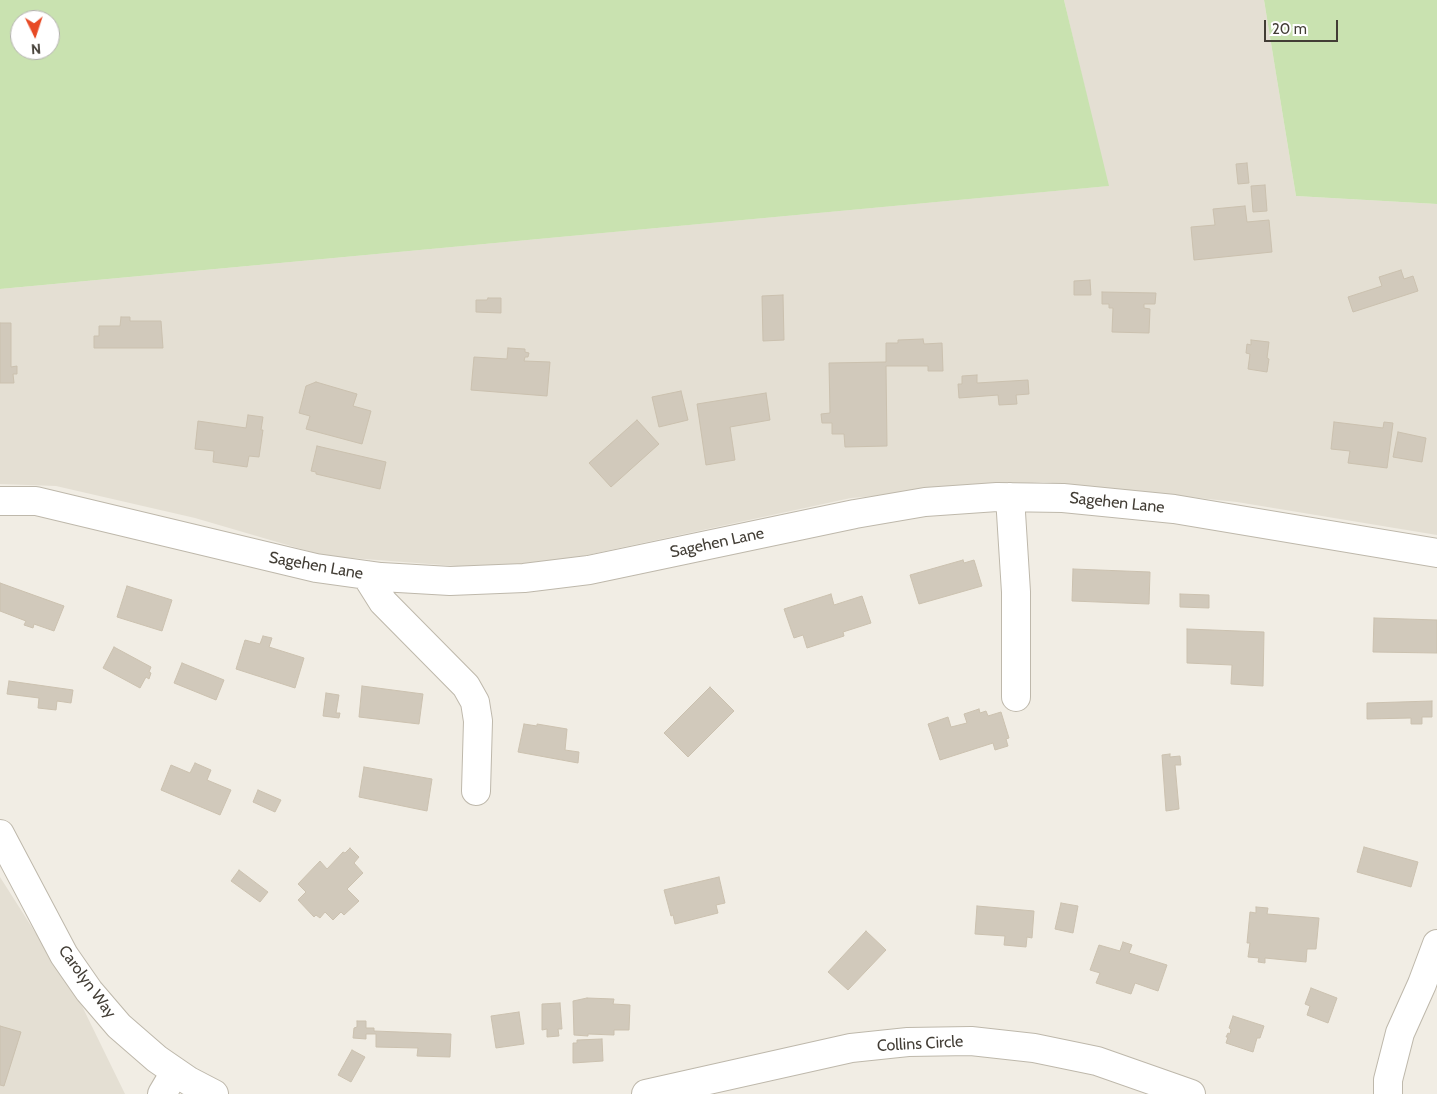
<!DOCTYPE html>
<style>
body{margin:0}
#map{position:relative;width:1437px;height:1094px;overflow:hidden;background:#f1ede4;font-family:Cabin,sans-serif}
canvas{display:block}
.north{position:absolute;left:10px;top:10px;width:50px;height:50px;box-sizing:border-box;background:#fff;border:1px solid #b3b1ae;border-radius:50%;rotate:176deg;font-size:14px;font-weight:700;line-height:20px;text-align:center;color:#423d35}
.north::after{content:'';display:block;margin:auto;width:18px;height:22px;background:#e74a25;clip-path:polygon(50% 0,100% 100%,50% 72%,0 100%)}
.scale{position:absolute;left:1264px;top:20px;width:74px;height:22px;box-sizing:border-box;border:2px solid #423d35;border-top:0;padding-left:6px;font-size:15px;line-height:18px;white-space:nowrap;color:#423d35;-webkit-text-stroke:4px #fff;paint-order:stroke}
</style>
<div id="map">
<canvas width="1437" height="1094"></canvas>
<div class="north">N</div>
<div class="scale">20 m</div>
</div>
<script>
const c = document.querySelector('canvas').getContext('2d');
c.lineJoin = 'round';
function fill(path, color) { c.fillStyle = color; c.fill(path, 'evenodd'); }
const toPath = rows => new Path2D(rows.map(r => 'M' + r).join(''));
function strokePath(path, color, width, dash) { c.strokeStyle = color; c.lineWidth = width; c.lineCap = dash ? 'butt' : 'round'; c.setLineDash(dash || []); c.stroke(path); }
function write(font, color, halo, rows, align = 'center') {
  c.font = font + ' Cabin,sans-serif'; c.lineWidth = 4; c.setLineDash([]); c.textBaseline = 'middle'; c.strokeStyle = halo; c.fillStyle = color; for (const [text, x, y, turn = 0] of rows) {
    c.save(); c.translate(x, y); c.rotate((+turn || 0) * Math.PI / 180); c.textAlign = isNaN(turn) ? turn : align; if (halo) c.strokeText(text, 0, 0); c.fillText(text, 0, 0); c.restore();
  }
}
const residential = toPath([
 [1064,0,1264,0,1296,196,1437,204,1437,535,1237,502,1043,482,851,498,550,563,482,568,325,556,195,518,56,486,0,484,0,289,1108,186],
 [0,877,82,1006,125,1094,0,1094]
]);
const green = toPath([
 [0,0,1064,0,1109,186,0,289],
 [20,20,50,20,50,50,20,50],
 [1264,0,1437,0,1437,204,1296,196]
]);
const building = toPath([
 [1247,163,1249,183,1238,184,1236,164,1247,163],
 [1265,185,1267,211,1253,212,1251,186,1265,185],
 [1245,206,1247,222,1269,220,1272,252,1194,260,1191,227,1215,225,1213,209,1245,206],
 [1401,270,1404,279,1413,276,1418,291,1353,312,1348,297,1382,286,1379,277,1401,270],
 [1090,280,1091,295,1074,295,1074,281,1090,280],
 [1102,292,1156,293,1155,304,1144,304,1144,308,1150,309,1149,333,1112,332,1113,308,1109,308,1109,304,1102,304,1102,292],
 [783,295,784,340,763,341,762,296,783,295],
 [488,298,501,298,501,313,476,312,476,300,487,300,488,298],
 [121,317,130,317,130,321,161,321,163,348,94,348,94,336,99,336,99,326,120,326,121,317],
 [0,323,11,323,11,367,17,366,17,374,13,374,14,383,0,383,0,323],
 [923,339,924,344,942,343,943,371,928,371,928,366,886,366,887,446,845,447,844,434,832,434,832,423,822,423,821,414,830,413,829,363,886,362,886,343,898,343,898,340,923,339],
 [1251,340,1269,342,1267,358,1269,359,1267,372,1248,369,1250,354,1246,353,1247,344,1251,345,1251,340],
 [508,348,525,349,525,352,529,353,528,357,525,357,524,361,550,362,547,396,471,390,474,357,507,359,508,348],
 [977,375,977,383,1028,380,1029,394,1016,395,1017,404,999,405,998,395,959,398,958,384,962,384,962,376,977,375],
 [316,382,357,394,353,406,371,411,362,444,306,429,310,416,299,413,306,386,316,382],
 [681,391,688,420,659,427,652,397,681,391],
 [766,393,770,420,730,427,735,460,706,465,697,404,766,393],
 [248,415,263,417,261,430,263,430,259,457,249,456,247,467,213,462,214,451,195,449,198,421,246,428,248,415],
 [637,420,659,444,611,487,589,463,637,420],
 [1334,422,1383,428,1384,422,1393,423,1387,468,1348,463,1350,451,1331,449,1334,422],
 [1398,432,1426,438,1422,462,1393,457,1398,432],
 [317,446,386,462,380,489,316,474,316,472,311,471,317,446],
 [963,560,964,563,974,560,982,586,919,604,910,575,963,560],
 [1073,569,1150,572,1149,604,1072,601,1073,569],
 [0,583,64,606,54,631,34,624,33,628,24,625,26,621,0,611,0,583],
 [127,586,172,600,162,631,117,617,127,586],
 [831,594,834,605,862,596,871,623,843,632,844,636,807,648,803,635,794,638,784,609,831,594],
 [1180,594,1209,595,1209,608,1180,607,1180,594],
 [1374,618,1437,620,1437,653,1373,652,1374,618],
 [1187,629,1264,632,1263,686,1231,684,1232,665,1187,663,1187,629],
 [263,636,272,638,269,647,304,658,295,688,236,669,245,640,260,644,263,636],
 [114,647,151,667,149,672,151,673,149,679,146,677,140,688,103,668,114,647],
 [182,663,224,680,216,700,174,683,182,663],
 [9,681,73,690,71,703,57,701,56,710,38,708,39,698,7,694,9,681],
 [362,686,423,694,419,724,359,717,362,686],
 [710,687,734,711,688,757,664,733,710,687],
 [326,693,339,695,336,713,340,713,339,718,323,716,326,693],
 [1432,701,1432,717,1422,717,1422,724,1411,724,1411,718,1367,719,1367,703,1432,701],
 [979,709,980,713,986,711,988,716,1001,712,1009,738,1006,739,1008,746,995,750,993,743,940,760,928,724,948,717,951,727,967,723,964,714,979,709],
 [524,724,537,726,537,724,567,729,565,750,579,752,578,763,518,752,524,724],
 [1170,754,1170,757,1180,756,1181,765,1175,765,1179,809,1166,811,1162,755,1170,754],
 [195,763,211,770,207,780,231,790,220,815,161,790,171,765,190,773,195,763],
 [364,767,432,779,427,811,359,797,364,767],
 [258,790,281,800,275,812,253,802,258,790],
 [1364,847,1418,862,1411,887,1357,872,1364,847],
 [350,848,359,857,354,863,363,873,347,889,359,901,344,915,341,912,333,920,325,912,320,918,316,915,314,917,298,900,306,892,298,884,320,861,327,869,343,852,345,853,350,848],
 [239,870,268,892,260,902,231,881,239,870],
 [719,877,725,903,716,905,718,913,675,924,673,915,671,916,664,890,719,877],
 [1061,903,1078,906,1073,933,1055,929,1061,903],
 [977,906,1034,911,1032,938,1027,937,1026,947,1004,945,1005,936,975,934,977,906],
 [1256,907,1268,908,1267,914,1319,918,1316,949,1307,949,1306,962,1265,958,1265,963,1258,962,1259,958,1248,957,1250,943,1247,943,1250,912,1256,913,1256,907],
 [866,931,886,950,848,990,828,972,866,931],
 [1123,942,1132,945,1129,953,1167,965,1158,991,1135,983,1131,994,1096,983,1100,973,1090,970,1099,945,1120,951,1123,942],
 [1311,988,1337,998,1328,1023,1307,1015,1310,1006,1305,1004,1311,988],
 [587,998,614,999,613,1004,630,1005,629,1030,614,1030,614,1035,588,1034,588,1036,574,1035,573,1001,587,998],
 [560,1003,562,1029,558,1029,559,1036,547,1037,547,1029,542,1030,542,1004,560,1003],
 [519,1012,524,1044,496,1048,491,1016,519,1012],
 [1233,1016,1264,1026,1260,1038,1257,1038,1253,1052,1226,1043,1228,1037,1226,1037,1228,1033,1230,1034,1231,1029,1229,1028,1233,1016],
 [357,1021,366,1021,366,1028,374,1028,374,1031,451,1034,450,1057,417,1056,418,1048,376,1047,376,1034,366,1034,366,1039,353,1038,354,1028,357,1027,357,1021],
 [0,1026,21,1032,4,1086,0,1085,0,1026],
 [602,1039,603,1061,573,1063,573,1043,577,1043,577,1040,602,1039],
 [352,1050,365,1057,351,1082,338,1075,352,1050]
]);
const minor = toPath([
 [1010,497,1016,592,1016,697],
 [0,501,36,501,316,568,381,577,450,581,524,578,589,570,855,514,925,502,997,497,1063,498,1174,509,1437,553],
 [366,575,383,602,466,686,475,702,478,721,476,791],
 [0,834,64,955,89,991,119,1026,157,1059,189,1081,214,1094],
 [162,1094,175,1072],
 [646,1094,851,1048,908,1042,971,1041,1034,1048,1097,1061,1191,1094],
 [1388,1094,1388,1080,1400,1033,1422,984,1437,944]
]);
const streetNames = [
 ["Sagehen Lane",1117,503,6],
 ["Sagehen Lane",717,543,-12],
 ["Sagehen Lane",316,566,10],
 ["Carolyn Way",87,982,54],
 ["Collins Circle",920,1044,-3]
];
fill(residential, '#e4dfd3');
fill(green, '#c9e2b0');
fill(building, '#d1c9bb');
strokePath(building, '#cbc1af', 1);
strokePath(minor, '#beb8ab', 30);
strokePath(minor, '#fff', 28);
write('16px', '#423d35', '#fff', streetNames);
</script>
